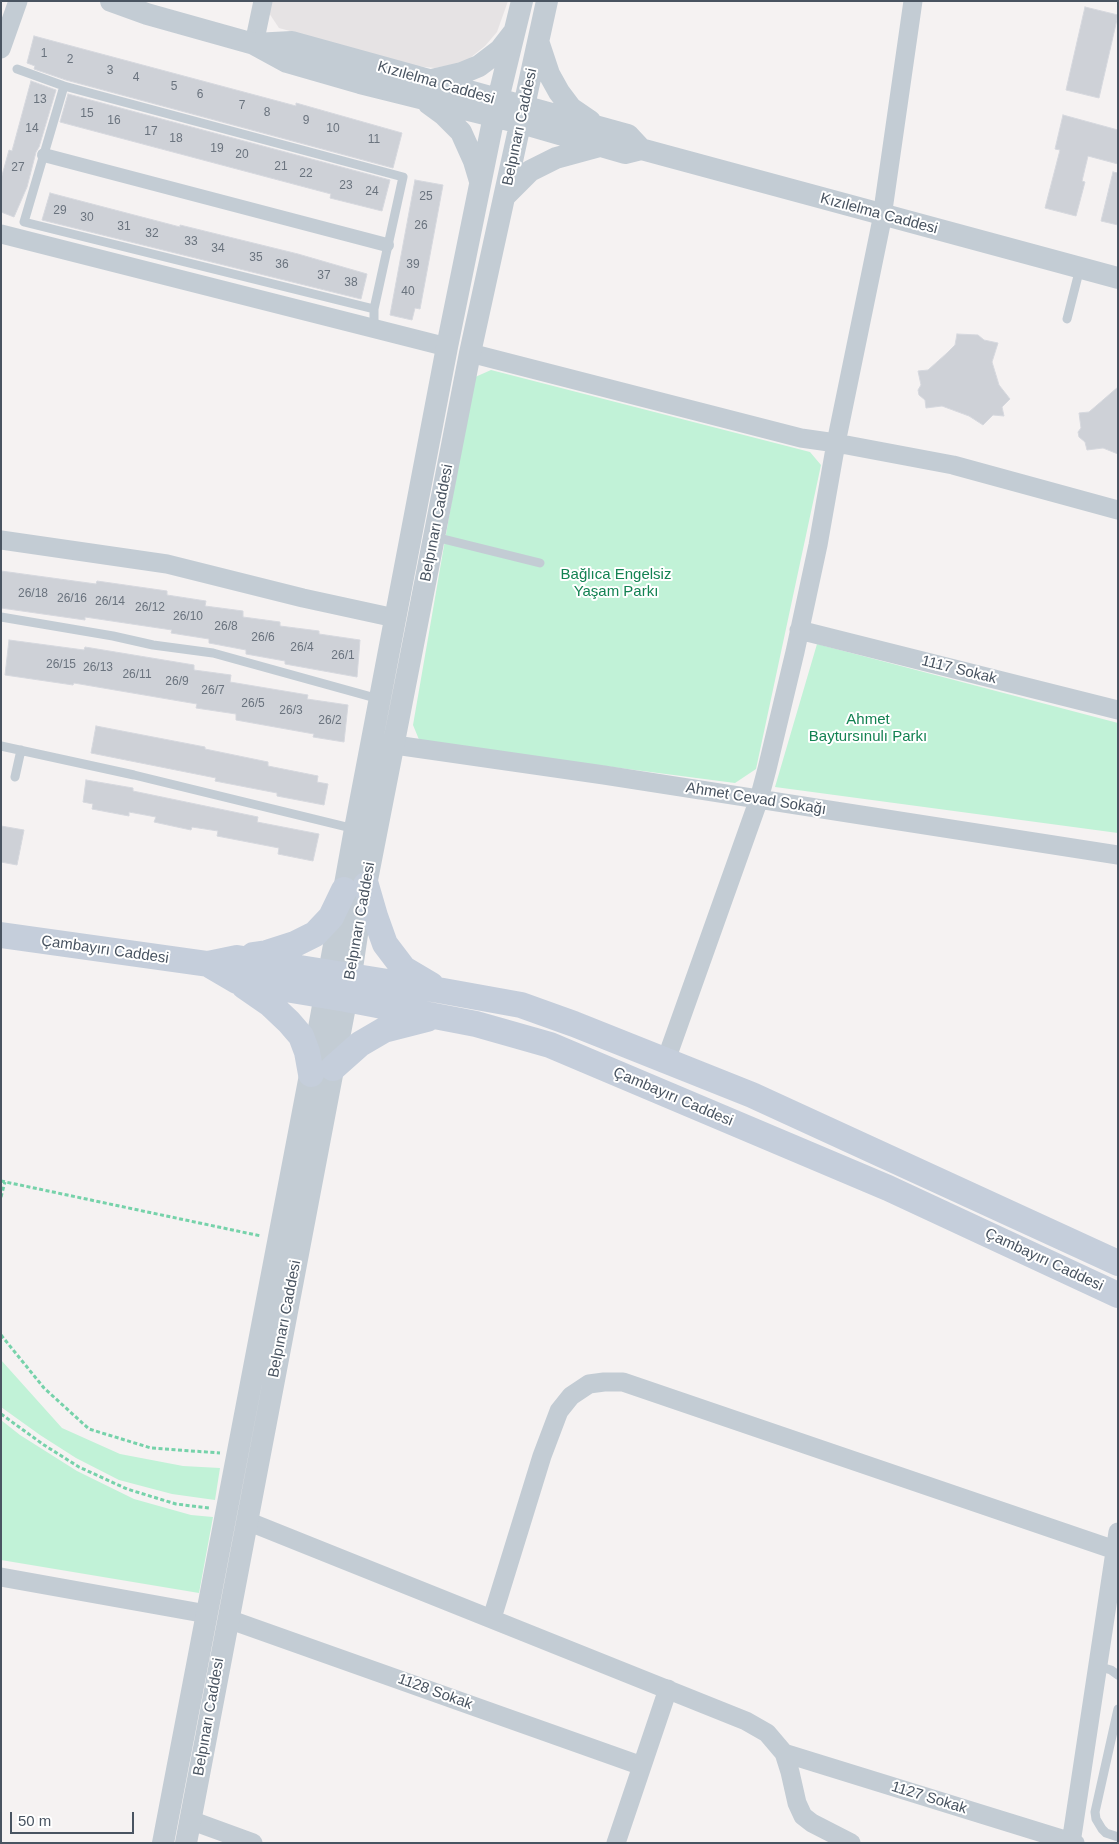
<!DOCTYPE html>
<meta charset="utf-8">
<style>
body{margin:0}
#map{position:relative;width:1119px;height:1844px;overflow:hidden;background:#f5f2f2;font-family:Arial,sans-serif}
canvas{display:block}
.frame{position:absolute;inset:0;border:2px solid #495461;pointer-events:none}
.scale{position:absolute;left:10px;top:1812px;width:124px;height:22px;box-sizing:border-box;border:2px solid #495461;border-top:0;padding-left:6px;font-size:15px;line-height:18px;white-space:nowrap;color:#495461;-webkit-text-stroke:4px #fff;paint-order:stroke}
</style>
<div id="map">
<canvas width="1119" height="1844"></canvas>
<div class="frame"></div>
<div class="scale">50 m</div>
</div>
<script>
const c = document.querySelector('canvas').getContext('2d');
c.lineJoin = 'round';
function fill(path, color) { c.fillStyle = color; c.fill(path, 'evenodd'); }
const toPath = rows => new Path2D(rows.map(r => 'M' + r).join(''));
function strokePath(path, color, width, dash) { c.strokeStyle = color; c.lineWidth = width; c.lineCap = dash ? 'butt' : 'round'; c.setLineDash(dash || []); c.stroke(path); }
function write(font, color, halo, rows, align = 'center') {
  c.font = font + ' Arial,sans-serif'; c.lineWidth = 4; c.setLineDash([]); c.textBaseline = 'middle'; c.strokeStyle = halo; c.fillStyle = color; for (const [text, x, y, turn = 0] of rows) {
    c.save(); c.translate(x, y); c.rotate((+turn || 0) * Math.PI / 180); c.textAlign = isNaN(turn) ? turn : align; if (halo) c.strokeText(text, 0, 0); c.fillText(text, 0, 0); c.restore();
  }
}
const education = toPath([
 [272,1,508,1,497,32,485,46,465,62,435,68,415,66,279,28,269,13]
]);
const green = toPath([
 [491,370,810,452,821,465,756,769,735,783,420,742,413,725,473,378],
 [817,644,1118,723,1118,833,775,787],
 [1,1360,62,1428,120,1454,183,1466,220,1468,215,1500,172,1494,119,1480,76,1458,40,1435,1,1407],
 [1,1420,20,1435,77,1471,134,1499,191,1515,213,1517,199,1593,1,1560]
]);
const building = toPath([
 [1085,7,1118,15,1099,98,1066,90,1085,7],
 [34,36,296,106,296,103,402,133,393,168,66,80,34,69,35,66,27,63,34,36],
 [31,81,56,90,39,147,36,152,27,187,14,217,1,212,1,179,9,150,12,151,31,81],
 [68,94,390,180,382,211,330,198,331,194,60,122,68,94],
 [1063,115,1118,130,1118,164,1088,156,1082,181,1085,182,1076,216,1045,208,1060,150,1055,149,1063,115],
 [1113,172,1118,173,1118,225,1101,221,1113,172],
 [415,180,443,185,420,309,415,308,412,320,390,315,415,180],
 [50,193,180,227,180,225,298,254,367,274,361,299,42,220,50,193],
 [957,334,978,335,984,340,998,343,992,362,999,385,1010,399,1002,407,1004,416,993,415,983,425,969,416,942,406,926,408,925,400,919,395,918,390,921,385,918,371,928,370,947,353,955,345,957,334],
 [1118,387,1118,454,1103,448,1087,450,1085,442,1079,437,1078,432,1081,428,1079,413,1089,412,1118,387],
 [1,571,96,584,97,581,167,591,167,595,206,601,205,606,243,611,243,617,280,622,280,626,319,631,319,634,360,640,357,677,285,664,285,661,246,654,246,650,209,643,209,639,171,633,172,630,85,617,85,620,1,608,1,571],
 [9,640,84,650,85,647,194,665,194,670,231,675,230,682,308,695,307,699,348,705,344,742,313,737,314,734,236,720,236,714,196,708,197,704,74,683,73,685,5,675,9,640],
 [96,726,205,747,205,749,268,762,268,766,318,776,317,782,328,784,324,805,277,796,277,793,215,781,216,778,91,753,96,726],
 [86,780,133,788,133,791,258,817,257,822,319,834,313,861,278,854,279,848,217,836,218,831,192,827,191,830,154,822,156,817,129,812,129,816,92,809,93,804,83,802,86,780],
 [1,826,24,830,17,865,1,862,1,826]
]);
const path = toPath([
 [1,1181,261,1236],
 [1,1197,5,1182],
 [1,1335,44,1388,89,1429,151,1448,220,1453],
 [1,1414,44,1445,79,1467,127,1489,176,1504,209,1508]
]);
const service = toPath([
 [17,69,64,86],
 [374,309,24,222,64,86,403,177,374,309,374,328],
 [1067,319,1080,268],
 [435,537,540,563],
 [1,617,113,636,153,645,213,653,379,699],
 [1,746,134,775,355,829],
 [15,777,21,750],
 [1097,1666,1111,1670,1118,1675],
 [1118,1709,1095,1812,1096,1819,1102,1829,1106,1833,1118,1837]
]);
const pedestrian = toPath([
 [44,155,387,245]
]);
const minor = toPath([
 [254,44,263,1],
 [1,49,18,1],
 [1,234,447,347],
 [470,353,801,438,836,443,953,465,1118,510],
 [1,540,167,564,303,598,395,618],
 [799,630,1118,710],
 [395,745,604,775,1118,855],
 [666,1060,759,799,767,769,795,652,818,545,836,443,881,224,913,1],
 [247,1521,746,1721,767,1733,784,1753,790,1772,797,1803,803,1816,812,1823,851,1843],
 [1,1577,207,1614],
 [492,1618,542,1456,559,1411,571,1396,589,1384,604,1382,623,1382,1115,1550],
 [228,1619,642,1766],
 [784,1753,1075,1843],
 [190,1820,253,1843],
 [616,1843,668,1689],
 [1071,1843,1118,1532]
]);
const tertiary = toPath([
 [111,1,147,14,254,44,287,62,360,83,521,123,625,153,641,149,1118,278],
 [254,44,292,42,628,135,641,149],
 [539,44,549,74,559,92,571,108,590,121],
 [432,80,462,73,479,66,500,50,514,32],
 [429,104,444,115,461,132,474,161,480,181],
 [506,195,530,171,556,158,600,146],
 [163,1843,319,1028,355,829,447,347,494,116,522,1],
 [186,1843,351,975,359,921,470,353,547,1]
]);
const secondary = toPath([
 [366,885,375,916,385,944,404,969,431,985],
 [1,935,208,964,237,958,438,990,521,1005,574,1024,752,1095,1118,1263],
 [253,955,267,953,295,944,315,934,331,917,344,890],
 [208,964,237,981,346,999,476,1024,550,1045,888,1188,1118,1295],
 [244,986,270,1004,289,1022,301,1036,307,1052,311,1074],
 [333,1068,360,1044,384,1030,427,1019]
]);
const numberNames = [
 ["1",44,54],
 ["2",70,60],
 ["3",110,71],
 ["4",136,78],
 ["5",174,87],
 ["6",200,95],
 ["13",40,100],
 ["7",242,106],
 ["8",267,113],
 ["15",87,114],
 ["16",114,121],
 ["9",306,121],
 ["14",32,129],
 ["10",333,129],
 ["17",151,132],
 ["18",176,139],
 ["11",374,140],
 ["19",217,149],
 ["20",242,155],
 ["21",281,167],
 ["27",18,168],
 ["22",306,174],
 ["23",346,186],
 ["24",372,192],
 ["25",426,197],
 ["29",60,211],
 ["30",87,218],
 ["26",421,226],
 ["31",124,227],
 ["32",152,234],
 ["33",191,242],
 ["34",218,249],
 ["35",256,258],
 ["36",282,265],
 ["39",413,265],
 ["37",324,276],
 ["38",351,283],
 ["40",408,292],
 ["26/18",33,594],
 ["26/16",72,599],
 ["26/14",110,602],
 ["26/12",150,608],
 ["26/10",188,617],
 ["26/8",226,627],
 ["26/6",263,638],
 ["26/4",302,648],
 ["26/1",343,656],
 ["26/15",61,665],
 ["26/13",98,668],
 ["26/11",137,675],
 ["26/9",177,682],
 ["26/7",213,691],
 ["26/5",253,704],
 ["26/3",291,711],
 ["26/2",330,721]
];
const streetNames = [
 ["Kızılelma Caddesi",436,83,16],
 ["Belpınarı Caddesi",520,127,-78],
 ["Kızılelma Caddesi",879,214,15],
 ["Belpınarı Caddesi",437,523,-79],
 ["1117 Sokak",959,670,14],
 ["Ahmet Cevad Sokağı",756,799,9],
 ["Belpınarı Caddesi",360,921,-80],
 ["Çambayırı Caddesi",105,950,8],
 ["Çambayırı Caddesi",673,1097,23],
 ["Çambayırı Caddesi",1044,1260,25],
 ["Belpınarı Caddesi",285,1319,-79],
 ["1128 Sokak",435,1692,20],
 ["Belpınarı Caddesi",209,1717,-80],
 ["1127 Sokak",929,1798,17]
];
const parkNames = [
 ["Bağlıca Engelsiz",616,575],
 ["Yaşam Parkı",616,592],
 ["Ahmet",868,720],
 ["Baytursınulı Parkı",868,737]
];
fill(education, '#e6e3e4');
fill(green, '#c1f2d7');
fill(building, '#ced1d7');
strokePath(building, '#d6d8de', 1);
strokePath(path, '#76d2aa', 3, [4, 2.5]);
strokePath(service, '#c3ccd4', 9);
strokePath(pedestrian, '#c3ccd4', 14);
strokePath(minor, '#c3ccd4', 19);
strokePath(tertiary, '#c3ccd4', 22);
strokePath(secondary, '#c5cedb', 26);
write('12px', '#6a737e', null, numberNames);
write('15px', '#495461', '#fff', streetNames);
write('15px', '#138252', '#fff', parkNames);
</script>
